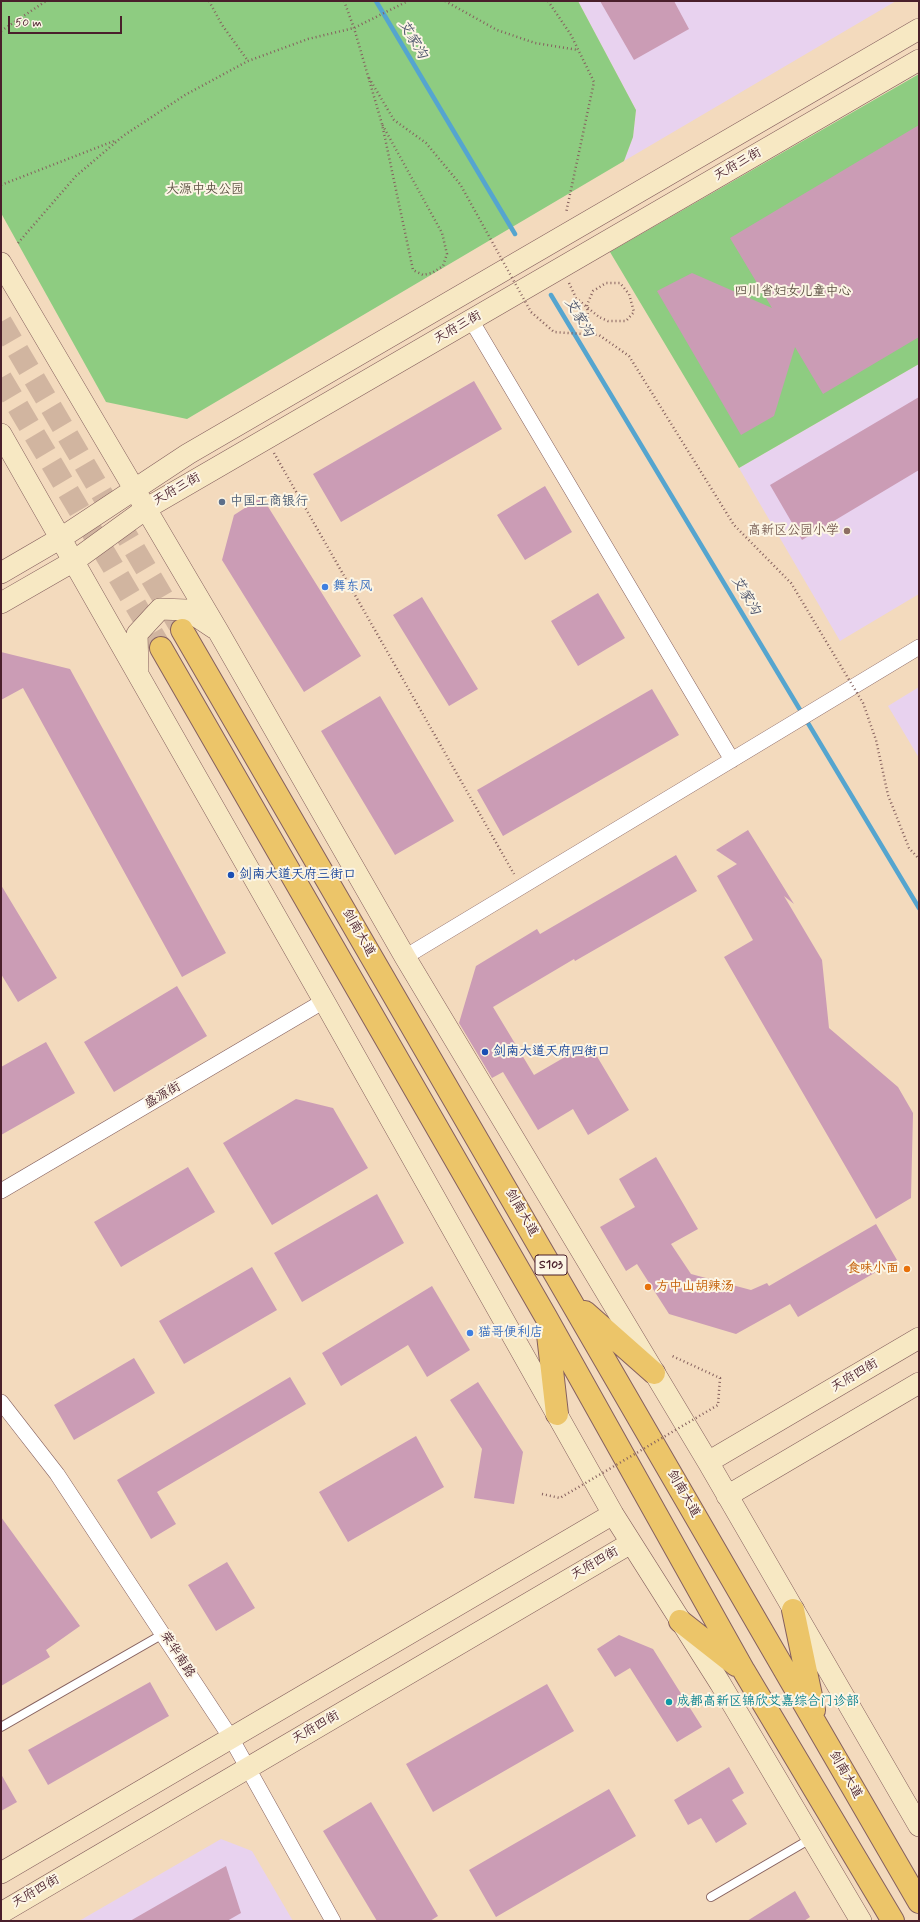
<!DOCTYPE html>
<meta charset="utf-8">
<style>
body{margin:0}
#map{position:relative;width:920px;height:1922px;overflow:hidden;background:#f3dabd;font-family:Mynerve,sans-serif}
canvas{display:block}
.frame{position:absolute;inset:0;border:2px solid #4a1f2b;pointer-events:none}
.scale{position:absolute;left:8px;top:16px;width:114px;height:18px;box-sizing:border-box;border:2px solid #4a1f2b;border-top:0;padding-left:5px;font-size:12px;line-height:14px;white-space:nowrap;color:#4a1f2b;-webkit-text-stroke:3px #fcf5e5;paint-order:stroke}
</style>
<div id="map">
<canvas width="920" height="1922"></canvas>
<div class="frame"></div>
<div class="scale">50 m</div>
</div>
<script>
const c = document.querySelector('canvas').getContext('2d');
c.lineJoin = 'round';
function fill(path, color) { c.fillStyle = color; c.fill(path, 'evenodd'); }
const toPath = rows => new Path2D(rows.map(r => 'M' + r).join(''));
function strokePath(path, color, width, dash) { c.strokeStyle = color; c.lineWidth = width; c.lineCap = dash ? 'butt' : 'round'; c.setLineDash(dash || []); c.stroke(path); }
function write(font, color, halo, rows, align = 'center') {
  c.font = font + ' Mynerve,"LXGW WenKai TC",sans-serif'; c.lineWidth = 4; c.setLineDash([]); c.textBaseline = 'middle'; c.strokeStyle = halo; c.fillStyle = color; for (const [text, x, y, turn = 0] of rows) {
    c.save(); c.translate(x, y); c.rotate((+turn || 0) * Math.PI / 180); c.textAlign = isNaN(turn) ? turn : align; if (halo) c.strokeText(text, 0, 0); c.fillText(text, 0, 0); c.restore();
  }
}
const built = toPath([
 [578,1,896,1,624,161,633,137,636,110],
 [919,364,919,594,840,641,739,468],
 [919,687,919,758,888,706],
 [221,1839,252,1851,293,1921,79,1921]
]);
const green = toPath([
 [1,1,578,1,636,110,633,137,624,161,187,419,106,402,1,213],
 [919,74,919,364,739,468,610,252]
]);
const stream = toPath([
 [376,1,515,234],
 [551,295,919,908]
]);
const building = toPath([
 [600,1,674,1,689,29,634,60],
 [919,125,919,337,823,394,795,347,774,416,741,435,657,291,692,273,772,308,730,238],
 [474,381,502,429,341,522,313,474],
 [919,397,919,470,802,540,770,485],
 [545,486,572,532,525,560,497,515],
 [262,497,361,656,304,692,222,560,234,515],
 [598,593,625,638,578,666,551,621],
 [422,597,478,689,449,706,393,615],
 [1,652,70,669,226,953,182,977,23,688,1,700],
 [652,689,679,735,503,836,477,790],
 [380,696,454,821,395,855,321,731],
 [748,830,794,904,784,896,822,960,829,1028,898,1087,913,1113,911,1198,876,1219,724,957,753,940,717,876,737,864,716,850],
 [676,855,697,891,575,961,574,959,493,1007,534,1075,589,1043,629,1110,588,1135,573,1109,538,1130,503,1072,492,1078,459,1023,476,966,537,929,540,934],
 [1,885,57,978,18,1002,1,974],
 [177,986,207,1036,114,1092,84,1042],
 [46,1042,75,1093,1,1135,1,1067],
 [296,1099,333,1108,368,1168,272,1225,223,1143],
 [656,1157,698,1229,671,1244,691,1274,751,1290,767,1283,769,1286,876,1224,897,1260,798,1317,790,1304,736,1334,669,1314,637,1264,626,1271,600,1227,635,1207,619,1179],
 [188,1167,215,1212,121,1267,94,1222],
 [377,1194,404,1243,302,1302,274,1253],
 [252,1267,277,1310,184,1364,159,1321],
 [432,1286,470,1350,427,1377,408,1345,341,1386,322,1353],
 [134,1358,155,1393,74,1440,54,1405],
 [290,1377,306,1404,157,1492,176,1524,151,1539,117,1480],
 [478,1382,523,1452,514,1504,474,1498,482,1449,450,1400],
 [416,1436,444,1487,348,1542,319,1492],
 [1,1517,80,1626,46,1650,50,1657,1,1686],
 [227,1562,255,1608,216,1631,188,1585],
 [619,1635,653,1649,702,1727,677,1742,630,1668,615,1677,597,1649],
 [150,1682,169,1716,48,1785,28,1750],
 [547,1684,574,1731,433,1812,406,1764],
 [729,1767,744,1793,732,1800,747,1824,716,1843,701,1818,688,1825,674,1800],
 [1,1774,17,1802,1,1811],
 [609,1789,636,1836,496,1917,469,1870],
 [371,1802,438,1916,430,1921,377,1921,323,1831],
 [226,1866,241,1913,227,1921,130,1921],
 [795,1891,810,1917,804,1921,747,1921]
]);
const highwayTunnel = toPath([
 [1,322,179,625],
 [1,378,161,648]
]);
const path = toPath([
 [209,1,222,25,248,61],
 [344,1,354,28,382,124,413,270,423,275,432,273,443,266,447,254,442,233,382,124],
 [445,1,497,30,535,43,578,50],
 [548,1,571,35,594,82,566,213],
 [1,31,46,1],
 [1,185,114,141],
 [18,243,76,176,123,136,185,95,248,61,308,39,354,28,408,1],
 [569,283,576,298,599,317],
 [274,453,514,874]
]);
const lane = toPath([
 [1,1727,163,1634],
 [711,1897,812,1838]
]);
const street = toPath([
 [471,320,732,760],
 [405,957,919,647],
 [1,1191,324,1001],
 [1,1402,57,1474,231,1738,333,1921]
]);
const secondary = toPath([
 [1,263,218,631,405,957,708,1462,919,1826],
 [1,434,324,1001,613,1514,720,1683,861,1921],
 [1,573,61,538,188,454,919,29],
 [1,603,74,561,147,508,919,60],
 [138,671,137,634,160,609,187,610,214,628],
 [708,1462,919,1338],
 [727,1496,919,1383],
 [1,1873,613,1514],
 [1,1913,631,1543]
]);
const highway = toPath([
 [182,630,919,1902],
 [161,648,546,1317,744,1671,893,1921],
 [585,1312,654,1373],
 [547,1326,557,1414],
 [793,1610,814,1710],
 [680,1621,736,1665]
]);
const pathBridge = toPath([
 [369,78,394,120,426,143,460,184,531,312,554,332,599,335,629,356,734,525,791,583,863,703,876,740,888,795,909,848,919,859],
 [589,334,587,305,593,291,606,283,620,283,629,294,634,312,626,321,608,321,599,317],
 [542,1494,560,1498,718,1405,720,1378,670,1355]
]);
const markers = [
 [222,502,4,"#5c6f8a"],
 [847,531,4,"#8d6e63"],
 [325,587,4,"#3f7fe0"],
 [231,875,4,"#1a4fb4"],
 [485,1052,4,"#1a4fb4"],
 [907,1269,4,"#e8710a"],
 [648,1287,4,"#e8710a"],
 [470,1333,4,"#3f7fe0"],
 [669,1702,4,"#0f9aa8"]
];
const shields = [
 [551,1265,32]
];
const shieldNames = [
 ["S103",551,1265]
];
const streetNames = [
 ["天府三街",738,165,-30],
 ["天府三街",458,328,-30],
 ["天府三街",177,490,-30],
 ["剑南大道",358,933,60],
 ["盛源街",163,1096,-30],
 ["剑南大道",521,1213,60],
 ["天府四街",855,1376,-31],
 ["剑南大道",683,1494,60],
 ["天府四街",595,1564,-30],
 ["荣华南路",177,1655,57],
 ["天府四街",316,1728,-30],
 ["剑南大道",845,1775,60],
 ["天府四街",36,1892,-30]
];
const parkNames = [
 ["大源中央公园",205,190],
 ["四川省妇女儿童中心",793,292]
];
const serviceNames = [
 ["中国工商银行",230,502]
];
const educationNames = [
 ["高新区公园小学",839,531]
];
const shopNames = [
 ["舞东风",333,587],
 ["猫哥便利店",478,1333]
];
const transitNames = [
 ["剑南大道天府三街口",239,875],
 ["剑南大道天府四街口",493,1052]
];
const foodNames = [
 ["食味小面",899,1269],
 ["方中山胡辣汤",656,1287,"left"]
];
const cultureNames = [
 ["成都高新区锦欣艾嘉综合门诊部",677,1702]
];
const waterNames = [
 ["艾家沟",412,40,59],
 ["艾家沟",578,318,59],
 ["艾家沟",745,596,59]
];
fill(built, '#e8d2ef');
fill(green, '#8ecc81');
strokePath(stream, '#55a5cf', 4.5);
fill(building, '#cb9cb5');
strokePath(highwayTunnel, '#d1b5a0', 22, [22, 11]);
strokePath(lane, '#85605e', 10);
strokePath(street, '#85605e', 16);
strokePath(secondary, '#85605e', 22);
strokePath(highway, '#85605e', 24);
strokePath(path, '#85605e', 2.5, [1, 3]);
strokePath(lane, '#fff', 8);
strokePath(street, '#fff', 15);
strokePath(secondary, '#f7e8c3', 21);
strokePath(highway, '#ecc569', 22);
strokePath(pathBridge, '#85605e', 2.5, [1, 3]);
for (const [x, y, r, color] of markers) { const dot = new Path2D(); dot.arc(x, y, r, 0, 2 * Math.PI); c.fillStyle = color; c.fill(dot); strokePath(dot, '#fcf5e5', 1.5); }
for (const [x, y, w] of shields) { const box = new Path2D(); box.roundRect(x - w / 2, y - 10, w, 20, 3); c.fillStyle = '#fcf5e5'; c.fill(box); strokePath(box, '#4a1f2b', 1); }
write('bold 12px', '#4a1f2b', null, shieldNames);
write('13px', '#4a1f2b', '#fcf5e5', streetNames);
write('13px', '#5e5345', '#fcf5e5', parkNames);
write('13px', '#4e5e75', '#fcf5e5', serviceNames, 'left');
write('13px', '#785e54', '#fcf5e5', educationNames, 'right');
write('13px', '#366cbe', '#fcf5e5', shopNames, 'left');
write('13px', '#164399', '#fcf5e5', transitNames, 'left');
write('13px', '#c56008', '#fcf5e5', foodNames, 'right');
write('13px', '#0d838f', '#fcf5e5', cultureNames, 'left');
write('italic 14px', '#4e556d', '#fcf5e5', waterNames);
</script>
